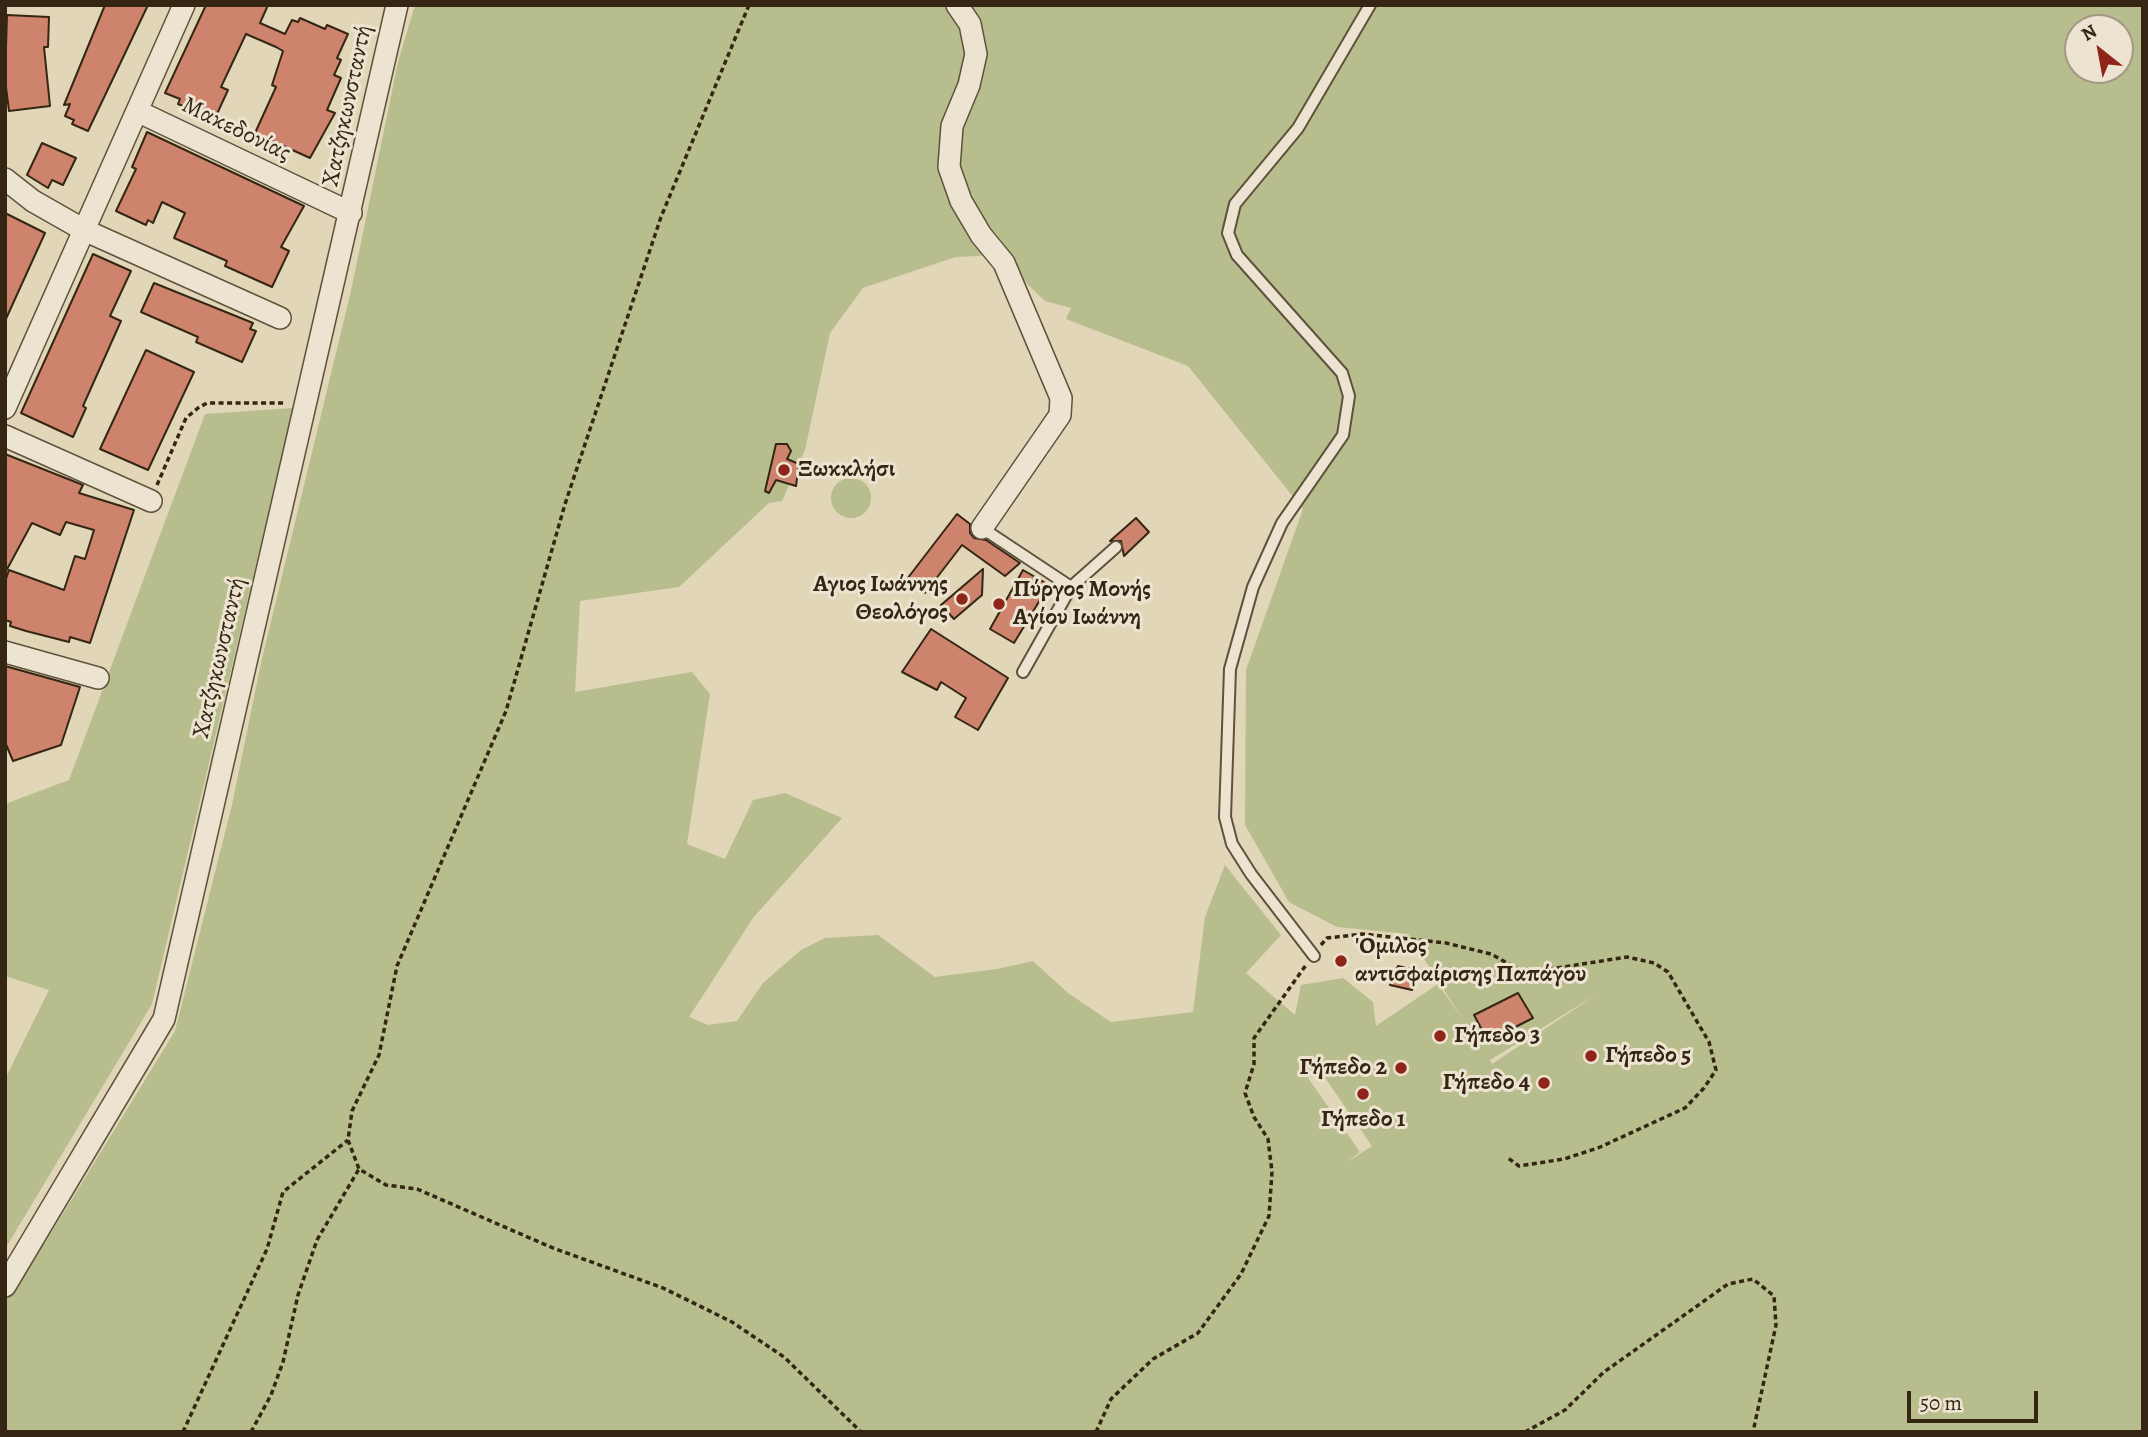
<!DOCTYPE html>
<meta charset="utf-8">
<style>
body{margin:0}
#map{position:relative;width:2148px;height:1437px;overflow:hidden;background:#e1d6b8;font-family:Alegreya,serif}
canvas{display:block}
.frame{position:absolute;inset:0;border:7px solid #342613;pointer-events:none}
.north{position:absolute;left:2064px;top:14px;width:70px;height:70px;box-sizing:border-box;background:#ece4d1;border:2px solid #a29885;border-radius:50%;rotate:329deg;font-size:19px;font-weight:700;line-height:28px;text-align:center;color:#342613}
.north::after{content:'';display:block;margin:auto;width:24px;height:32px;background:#8f2418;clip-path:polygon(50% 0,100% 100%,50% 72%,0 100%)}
.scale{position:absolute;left:1907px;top:1391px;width:131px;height:32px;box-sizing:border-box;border:4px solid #342613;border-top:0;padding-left:9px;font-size:21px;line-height:24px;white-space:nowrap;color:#342613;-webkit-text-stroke:5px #ece4d1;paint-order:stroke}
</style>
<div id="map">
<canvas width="2148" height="1437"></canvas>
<div class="frame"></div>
<div class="north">N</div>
<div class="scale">50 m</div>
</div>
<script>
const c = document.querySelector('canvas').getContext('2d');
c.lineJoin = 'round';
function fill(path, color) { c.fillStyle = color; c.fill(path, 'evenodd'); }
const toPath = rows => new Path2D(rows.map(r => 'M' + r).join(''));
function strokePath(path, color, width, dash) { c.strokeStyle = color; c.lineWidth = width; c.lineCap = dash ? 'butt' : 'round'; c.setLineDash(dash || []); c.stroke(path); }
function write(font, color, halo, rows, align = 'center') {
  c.font = font + ' Alegreya,serif'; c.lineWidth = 6; c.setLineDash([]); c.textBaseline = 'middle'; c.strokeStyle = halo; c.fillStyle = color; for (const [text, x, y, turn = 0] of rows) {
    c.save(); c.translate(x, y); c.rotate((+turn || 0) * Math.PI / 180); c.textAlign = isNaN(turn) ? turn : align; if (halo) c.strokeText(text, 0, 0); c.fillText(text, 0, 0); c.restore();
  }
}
const green = toPath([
 [415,5,2143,5,2143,1432,5,1432,5,1297,25,1265,45,1243,175,1031,232,805,261,663,351,291,398,62],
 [2078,28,2120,28,2120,70,2078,70],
 [997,255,1045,301,1071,308,1066,319,1188,366,1303,509,1246,670,1245,825,1289,902,1337,927,1408,934,1466,1024,1438,984,1376,1026,1373,1002,1343,978,1301,985,1295,1015,1246,973,1281,935,1225,865,1205,917,1193,1012,1111,1022,1068,993,1033,961,997,969,935,977,878,935,825,938,801,950,763,983,737,1021,708,1025,689,1017,753,918,842,818,785,793,753,800,725,859,687,844,710,694,692,672,575,692,580,601,679,587,769,503,782,501,805,450,830,333,863,288,956,257],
 [1599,993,1492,1064,1490,1060],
 [1319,1069,1372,1146,1346,1163,1360,1152,1308,1078],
 [293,408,152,1004,5,1249,5,1079,49,990,5,976,5,804,69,780,205,414],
 '831 498a20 20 0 1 1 40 0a20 20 0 1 1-40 0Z'
]);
const building = toPath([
 [105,5,148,5,88,131,72,124,74,120,65,116,70,104,64,105,105,5],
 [206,5,268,5,260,23,285,34,292,20,298,22,300,18,325,29,327,25,348,34,337,58,341,60,334,75,341,78,327,110,335,113,310,158,255,133,276,87,272,85,283,51,276,47,246,34,221,87,228,90,216,116,204,110,202,114,178,104,180,99,165,93,206,5],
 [7,15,49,17,48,47,44,47,50,106,9,111,5,79,7,15],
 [147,132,304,206,281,247,289,251,272,287,225,266,227,261,174,238,185,213,162,202,153,223,148,220,146,225,116,211,136,169,132,167,147,132],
 [42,143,76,158,63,185,52,180,48,188,27,175,42,143],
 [5,213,45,233,5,321,5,213],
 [93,254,131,271,110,316,121,321,83,406,86,408,73,437,21,413,93,254],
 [154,283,253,323,250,329,256,331,242,362,196,342,198,337,141,312,154,283],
 [146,350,194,372,148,470,100,449,146,350],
 [776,444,787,444,791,451,787,459,799,464,796,486,776,480,769,493,765,491,776,444],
 [5,454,83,485,79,493,134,510,90,643,70,637,69,642,26,631,10,626,11,622,5,620,5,582,9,570,64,590,75,556,85,559,94,530,66,522,60,535,32,523,5,573,5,454],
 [957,514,970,524,970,533,974,538,986,540,1020,563,1005,576,962,545,925,593,907,579,957,514],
 [1136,518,1149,532,1124,556,1121,541,1110,541,1136,518],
 [983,569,982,595,954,619,941,605,983,569],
 [1023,570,1049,585,1014,643,990,629,1023,570],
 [931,629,1008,678,978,730,955,717,966,698,941,682,937,690,902,672,931,629],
 [5,666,80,687,61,745,13,761,5,742,5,666],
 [1398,966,1418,971,1412,990,1390,985,1398,966],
 [1518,993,1533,1018,1488,1041,1474,1015,1518,993]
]);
const path = toPath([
 [749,5,661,217,565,504,506,711,397,966,379,1055,352,1111,348,1140,359,1169,386,1185,417,1189,553,1248,663,1288,732,1322,784,1357,861,1432],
 [157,485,186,418,198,408,207,403,286,403],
 [1321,945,1327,938,1363,934,1446,943,1491,954,1525,973,1627,957,1654,963,1668,972,1709,1042,1716,1070,1704,1088,1685,1108,1598,1148,1564,1159,1519,1166,1508,1158],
 [183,1432,267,1249,283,1192,348,1140],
 [251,1432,271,1395,283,1362,298,1295,317,1240,359,1169],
 [1096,1432,1111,1399,1153,1359,1198,1333,1241,1274,1269,1216,1272,1172,1268,1139,1254,1117,1245,1093,1254,1064,1254,1038,1306,965],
 [1525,1432,1565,1410,1604,1372,1728,1284,1753,1279,1774,1296,1776,1325,1753,1432]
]);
const service = toPath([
 [982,528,1071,587,1116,547],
 [1023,672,1071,587],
 [1314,956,1251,874,1232,844,1225,817,1230,669,1253,587,1282,523,1343,435,1349,396,1342,373,1237,255,1228,233,1235,204,1298,128,1370,5]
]);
const minor = toPath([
 [957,5,970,24,976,54,969,85,952,126,949,167,961,201,981,235,1004,263,1061,398,1060,415,982,528],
 [137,111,351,213],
 [5,179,33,201,84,230,280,318],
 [5,408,184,5],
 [5,436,151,501],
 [5,652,98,678],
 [5,1286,164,1019,397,5]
]);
const markers = [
 [784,470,7,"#8f2418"],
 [962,599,7,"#8f2418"],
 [999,604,7,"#8f2418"],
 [1341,961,7,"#8f2418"],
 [1440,1036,7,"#8f2418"],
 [1591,1056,7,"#8f2418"],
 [1401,1068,7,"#8f2418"],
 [1544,1083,7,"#8f2418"],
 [1363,1094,7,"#8f2418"]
];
const streetNames = [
 ["Χατζηκωνσταντή",348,106,-78],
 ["Μακεδονίας",236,130,26],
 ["Χατζηκωνσταντή",220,658,-77]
];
const poiNames = [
 ["Ξωκκλήσι",798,470],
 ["Αγιος Ιωάννης",948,585,"right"],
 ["Θεολόγος",948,613,"right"],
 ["Πύργος Μονής",1013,590],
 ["Αγίου Ιωάννη",1013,618],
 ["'Ομιλος",1355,947],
 ["αντισφαίρισης Παπάγου",1355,975],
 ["Γήπεδο 3",1454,1036],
 ["Γήπεδο 5",1605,1056],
 ["Γήπεδο 2",1387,1068,"right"],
 ["Γήπεδο 4",1530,1083,"right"],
 ["Γήπεδο 1",1363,1120,"center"]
];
fill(green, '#b7bd8c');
fill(building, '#ce836d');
strokePath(building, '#342613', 2);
strokePath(service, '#5f523c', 14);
strokePath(minor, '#5f523c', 24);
strokePath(path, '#342613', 3.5, [5, 3.5]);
strokePath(service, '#ece4d1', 10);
strokePath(minor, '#ece4d1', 21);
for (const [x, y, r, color] of markers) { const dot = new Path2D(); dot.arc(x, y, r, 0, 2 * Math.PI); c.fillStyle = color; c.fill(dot); strokePath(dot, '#ece4d1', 2.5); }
write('24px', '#342613', '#ece4d1', streetNames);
write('bold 24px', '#342613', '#ece4d1', poiNames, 'left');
</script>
